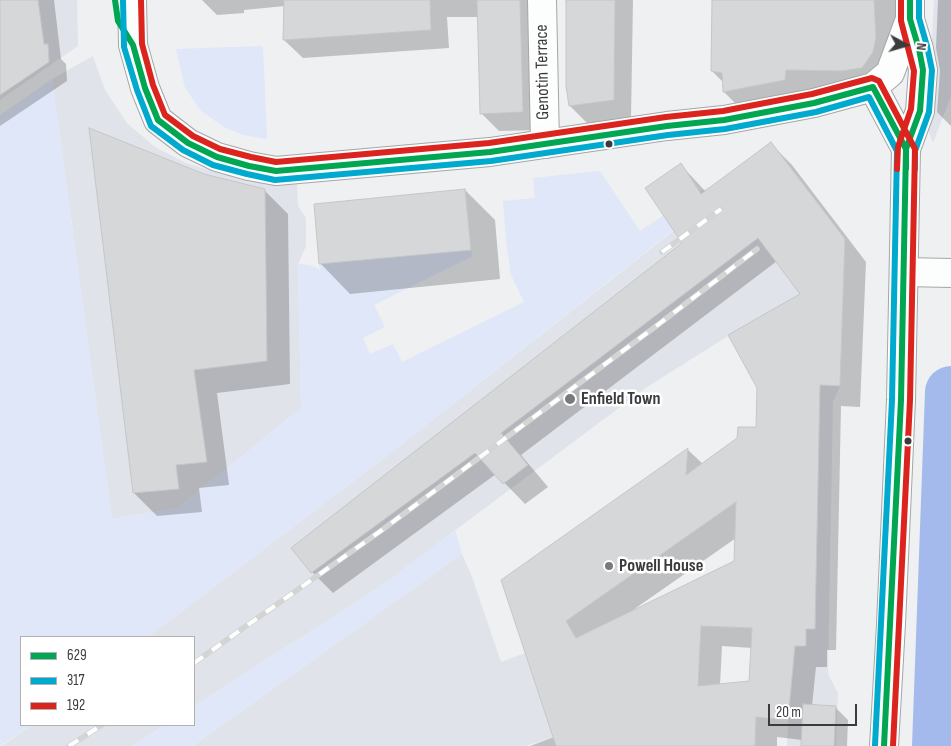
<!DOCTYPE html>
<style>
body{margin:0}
#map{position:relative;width:951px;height:746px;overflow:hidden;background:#eef0f2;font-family:"Sofia Sans Condensed",sans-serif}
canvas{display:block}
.legend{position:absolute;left:20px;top:636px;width:175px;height:90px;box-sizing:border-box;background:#fff;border:1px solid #b1b1b1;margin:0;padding:6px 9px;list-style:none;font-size:15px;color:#3b3b3d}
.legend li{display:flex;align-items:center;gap:10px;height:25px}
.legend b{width:25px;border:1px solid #b1b1b1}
.north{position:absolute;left:881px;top:20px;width:50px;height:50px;-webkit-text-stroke:4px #fff;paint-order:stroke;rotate:96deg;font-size:14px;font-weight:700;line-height:20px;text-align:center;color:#3b3b3d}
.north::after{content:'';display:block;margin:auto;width:18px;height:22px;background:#3b3b3d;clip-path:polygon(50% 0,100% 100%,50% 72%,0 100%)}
.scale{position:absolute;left:768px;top:704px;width:89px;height:22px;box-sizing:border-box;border:2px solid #3b3b3d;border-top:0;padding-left:6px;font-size:15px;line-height:18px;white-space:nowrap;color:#3b3b3d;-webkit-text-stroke:4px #fff;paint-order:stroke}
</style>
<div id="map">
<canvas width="951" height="746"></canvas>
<ul class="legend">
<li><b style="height:6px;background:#00a651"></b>629</li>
<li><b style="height:6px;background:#00a9ce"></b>317</li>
<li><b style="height:6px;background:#dc241f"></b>192</li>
</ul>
<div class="north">N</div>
<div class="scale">20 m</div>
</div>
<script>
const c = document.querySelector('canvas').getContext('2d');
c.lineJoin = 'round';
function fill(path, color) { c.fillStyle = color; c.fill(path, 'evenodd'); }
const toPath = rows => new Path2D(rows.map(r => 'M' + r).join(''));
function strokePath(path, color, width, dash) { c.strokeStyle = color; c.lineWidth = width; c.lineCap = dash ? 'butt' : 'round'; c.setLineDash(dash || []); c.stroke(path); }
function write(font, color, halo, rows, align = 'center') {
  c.font = font + ' "Sofia Sans Condensed",sans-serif'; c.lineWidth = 5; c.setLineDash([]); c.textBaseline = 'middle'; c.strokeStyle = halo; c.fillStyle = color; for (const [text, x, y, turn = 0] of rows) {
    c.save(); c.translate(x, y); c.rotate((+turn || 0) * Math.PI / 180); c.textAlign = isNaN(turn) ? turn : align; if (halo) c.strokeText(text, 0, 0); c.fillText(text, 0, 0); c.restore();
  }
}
const built = toPath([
 [0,0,77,0,78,46,0,100],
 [934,0,951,0,951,96,933,143,927,127],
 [93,56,105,90,127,123,155,147,186,163,225,175,273,183,297,183,298,206,306,218,306,246,298,264,301,408,178,508,112,519,52,79],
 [771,142,845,240,840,386,833,402,828,674,838,693,836,746,787,746,806,292,728,336,647,387,378,588,194,706,194,637,148,637,383,459,723,192,736,168],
 [462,554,472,577,501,662,525,653,553,737,526,746,193,746],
 [32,725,165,725,132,746,2,746]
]);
const green = toPath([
 [263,46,267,139,243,135,224,127,201,111,185,88,176,49],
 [52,79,112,519,178,508,301,408,298,264,310,265,320,270,319,264,471,250,473,256,374,305,385,327,363,338,370,354,393,344,402,362,524,302,511,275,506,240,503,201,535,198,533,178,600,171,640,231,700,191,717,183,723,191,383,459,148,637,21,637,21,725,32,725,0,746,0,115],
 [455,530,462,554,193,746,132,746,165,725,194,725,194,706,378,588]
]);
const shadow = toPath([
 [0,0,54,0,61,59,66,64,67,81,0,126],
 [202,0,537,0,540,130,499,131,481,113,479,17,447,17,449,48,303,58,284,40,285,6,244,10,244,13,217,15],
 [567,0,633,0,631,118,588,124,570,106,567,86],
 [714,0,896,0,897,61,895,75,746,114,724,92,723,82,712,71],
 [938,0,951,0,951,126,937,112,940,71,936,48],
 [770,143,792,165,866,262,860,407,841,406,836,650,827,650,827,667,816,667,812,706,835,707,848,720,847,746,802,746,802,740,777,737,777,746,530,746,554,737,503,581,687,449,703,464,739,439,757,428,802,294,777,261,521,455,548,487,525,504,496,474,333,593,312,572,684,243,681,165,706,192],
 [736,538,735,562,634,611,633,610],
 [722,646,752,648,750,682,720,685],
 [203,175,264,190,288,214,290,384,217,393,229,485,199,488,202,512,157,516,134,493],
 [465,190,495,220,500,279,350,294,321,264]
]);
const river = toPath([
 [938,746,951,392]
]);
const building = toPath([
 [0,0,38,0,44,44,48,44,49,62,0,95,0,0],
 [284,0,430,0,431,30,283,40,284,0],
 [477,0,520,0,523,112,480,114,477,0],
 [566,0,615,0,614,100,569,106,566,86,566,0],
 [712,0,874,0,876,38,873,52,862,68,841,71,786,70,785,80,723,92,722,73,711,71,712,0],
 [89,128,204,174,265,189,267,361,194,370,207,462,176,465,179,489,133,493,89,128],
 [771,142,845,239,840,386,820,385,815,629,806,629,806,646,795,646,788,720,756,717,755,746,556,746,501,580,688,448,686,475,737,438,738,427,756,427,757,388,728,335,800,294,758,238,501,433,528,465,503,484,475,453,311,573,291,548,682,243,645,188,681,163,701,194,771,142],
 [736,502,734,561,576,638,566,621,736,502],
 [701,626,752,628,749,681,698,686,701,626],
 [465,189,471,250,319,264,314,204,465,189],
 [803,704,836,706,834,746,801,746,803,704]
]);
const minor = toPath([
 [542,0,545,144],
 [904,272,951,273]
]);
const major = toPath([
 [132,0,133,45,145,88,158,120,188,143,217,157,249,166,276,171,490,152,667,126,724,120,814,103,873,87,890,73,910,19],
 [873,87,906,149],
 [884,746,891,624,901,400,906,149,920,111,923,70,919,49,910,19,910,0]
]);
const rail = toPath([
 [662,252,721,209],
 [194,663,382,530,659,324,757,249],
 [69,746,102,725]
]);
const bus1 = toPath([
 [115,0,118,21,133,45,145,88,158,120,188,143,217,157,249,166,276,171,490,152,667,126,724,120,814,103,873,87,906,149,901,400,884,746],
 [906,169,906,149,920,111,923,70,919,49,910,19,910,0]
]);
const bus2 = toPath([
 [123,0,124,47,137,90,151,126,183,150,213,165,247,174,275,180,491,161,668,135,725,129,816,112,869,97,897,151,892,400,875,745],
 [915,169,915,151,929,112,932,70,927,46,919,18,919,0]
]);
const bus3 = toPath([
 [141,0,142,44,153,85,165,115,193,136,220,149,251,157,276,162,489,143,666,117,723,111,812,94,872,78,879,81,915,149,910,400,893,746],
 [897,169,898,147,911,109,914,71,901,21,901,0]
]);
const markers = [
 [609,144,4.5,"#3b3b3d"],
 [570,399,6,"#7a7a7c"],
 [908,441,4.5,"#3b3b3d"],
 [609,566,5,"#7a7a7c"]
];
const streetNames = [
 ["Genotin Terrace",543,72,-91]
];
const poiNames = [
 ["Enfield Town",581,399],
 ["Powell House",619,566]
];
fill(built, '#e0e3ea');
fill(green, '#dfe7f8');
fill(shadow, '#0003');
strokePath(river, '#a5baec', 52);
fill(building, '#d5d7d8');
strokePath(building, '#c5c6c8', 1);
strokePath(minor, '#a5a6a8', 30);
strokePath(major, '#a5a6a8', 30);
strokePath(minor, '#fcfdfd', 28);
strokePath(major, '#fcfdfd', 28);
strokePath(rail, '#d3d4d4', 5.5);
strokePath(rail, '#fff', 4, [11]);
strokePath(bus1, '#00a651', 6);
strokePath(bus2, '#00a9ce', 6);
strokePath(bus3, '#dc241f', 6);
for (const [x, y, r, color] of markers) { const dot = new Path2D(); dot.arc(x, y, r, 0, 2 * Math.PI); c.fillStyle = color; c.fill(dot); strokePath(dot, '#fff', 2); }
write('18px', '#3b3b3d', '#fff', streetNames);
write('bold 18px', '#3b3b3d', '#fff', poiNames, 'left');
</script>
